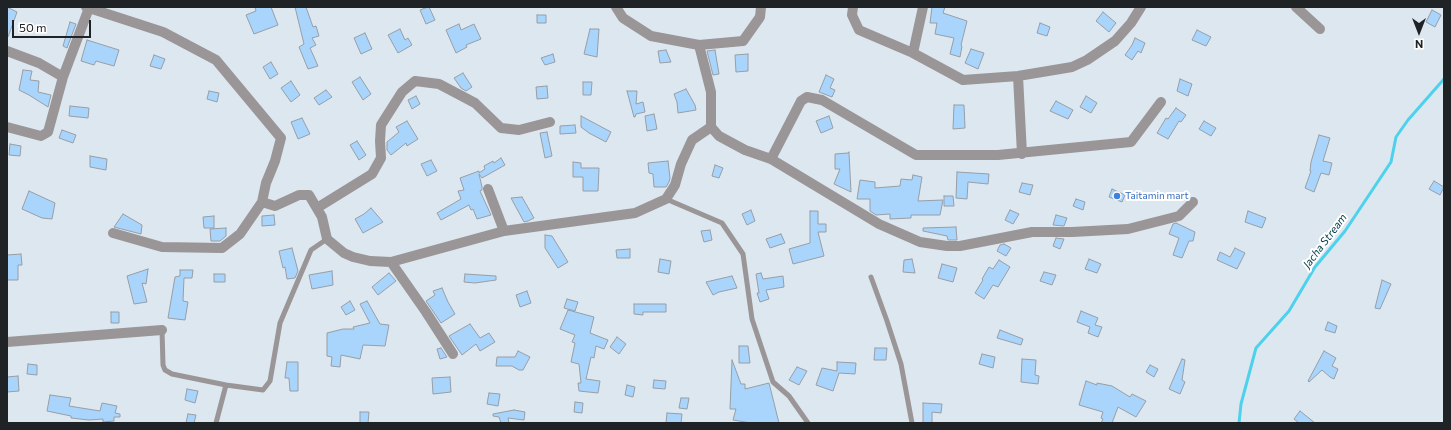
<!DOCTYPE html>
<style>
body{margin:0}
#map{position:relative;width:1451px;height:430px;overflow:hidden;background:#dde7ef;font-family:Commissioner,sans-serif}
canvas{display:block}
.frame{position:absolute;inset:0;border:8px solid #202326;pointer-events:none}
.north{position:absolute;left:1399px;top:12px;width:40px;height:40px;-webkit-text-stroke:3px #fff;paint-order:stroke;rotate:180deg;font-size:11px;font-weight:700;line-height:16px;text-align:center;color:#202326}
.north::after{content:'';display:block;margin:auto;width:14px;height:18px;background:#202326;clip-path:polygon(50% 0,100% 100%,50% 72%,0 100%)}
.scale{position:absolute;left:12px;top:20px;width:79px;height:18px;box-sizing:border-box;border:2px solid #202326;border-top:0;padding-left:5px;font-size:12px;line-height:14px;white-space:nowrap;color:#202326;-webkit-text-stroke:3px #fff;paint-order:stroke}
</style>
<div id="map">
<canvas width="1451" height="430"></canvas>
<div class="frame"></div>
<div class="north">N</div>
<div class="scale">50 m</div>
</div>
<script>
const c = document.querySelector('canvas').getContext('2d');
c.lineJoin = 'round';
const toPath = rows => new Path2D(rows.map(r => 'M' + r).join(''));
function strokePath(path, color, width, dash) { c.strokeStyle = color; c.lineWidth = width; c.lineCap = dash ? 'butt' : 'round'; c.setLineDash(dash || []); c.stroke(path); }
function fill(path, color) { c.fillStyle = color; c.fill(path, 'evenodd'); }
function write(font, color, halo, rows, align = 'center') {
  c.font = font + ' Commissioner,sans-serif'; c.lineWidth = 4; c.setLineDash([]); c.textBaseline = 'middle'; c.strokeStyle = halo; c.fillStyle = color; for (const [text, x, y, turn = 0] of rows) {
    c.save(); c.translate(x, y); c.rotate((+turn || 0) * Math.PI / 180); c.textAlign = isNaN(turn) ? turn : align; if (halo) c.strokeText(text, 0, 0); c.fillText(text, 0, 0); c.restore();
  }
}
const stream = toPath([
 [1239,423,1241,404,1256,348,1289,311,1315,267,1345,231,1391,162,1396,137,1408,120,1444,79]
]);
const building = toPath([
 [7,7,17,12,8,37,7,37,7,7],
 [255,7,271,7,278,25,254,34,246,15,256,11,255,7],
 [295,7,306,7,313,27,316,26,319,36,312,38,316,45,310,48,318,66,308,69,299,47,304,44,295,7],
 [428,7,429,7,435,20,426,24,420,10,428,7],
 [932,7,945,7,943,13,967,21,961,45,962,46,960,57,950,54,954,38,935,34,937,23,930,23,932,7],
 [1432,10,1441,15,1435,27,1426,22,1432,10],
 [1103,12,1116,23,1109,32,1096,21,1103,12],
 [537,15,546,15,546,23,537,23,537,15],
 [70,22,76,24,67,48,63,46,70,22],
 [1040,23,1050,27,1047,36,1037,33,1040,23],
 [459,24,461,30,474,24,481,39,466,45,467,47,456,53,446,30,459,24],
 [400,29,405,40,408,38,412,45,398,53,388,35,400,29],
 [590,29,599,29,597,57,584,54,590,29],
 [1197,30,1211,37,1206,46,1192,40,1197,30],
 [365,33,372,49,361,54,354,38,365,33],
 [1135,38,1145,43,1141,53,1138,51,1132,60,1125,55,1132,45,1135,38],
 [87,40,119,50,114,66,96,61,94,65,81,61,87,40],
 [971,49,984,53,978,69,965,63,971,49],
 [666,50,671,62,660,63,658,51,666,50],
 [715,50,719,74,713,75,707,51,715,50],
 [553,54,555,62,545,65,541,58,553,54],
 [748,54,748,71,736,72,735,55,748,54],
 [154,55,165,59,161,69,150,66,154,55],
 [271,62,278,74,270,79,263,67,271,62],
 [23,70,32,71,30,80,39,81,38,92,51,95,48,107,29,95,19,90,23,70],
 [463,73,472,87,466,91,461,88,454,78,463,73],
 [826,75,834,79,830,88,835,90,832,97,819,92,826,75],
 [360,77,371,94,363,100,352,82,360,77],
 [1180,79,1192,84,1188,96,1177,91,1180,79],
 [291,81,300,95,291,102,281,88,291,81],
 [583,82,592,82,591,95,583,95,583,82],
 [547,86,548,98,537,99,536,87,547,86],
 [686,89,695,105,696,110,678,113,677,102,674,94,686,89],
 [326,90,332,97,319,105,314,98,326,90],
 [209,91,219,93,217,102,207,99,209,91],
 [627,91,637,91,636,104,643,102,645,112,636,114,635,117,634,117,627,91],
 [416,96,420,104,412,109,408,100,416,96],
 [1086,96,1097,103,1091,113,1080,107,1086,96],
 [1056,101,1073,110,1068,119,1050,111,1056,101],
 [954,105,964,105,965,128,953,129,954,105],
 [70,106,89,108,88,118,69,116,70,106],
 [1176,108,1186,115,1181,122,1179,121,1168,139,1157,133,1166,118,1168,119,1176,108],
 [654,114,657,129,647,131,645,116,654,114],
 [581,116,611,132,606,142,589,133,581,127,581,116],
 [829,116,833,128,821,133,816,121,829,116],
 [302,118,310,134,298,139,291,122,302,118],
 [407,121,418,139,407,146,406,143,391,155,387,150,387,142,399,132,396,127,407,121],
 [1204,121,1216,128,1211,136,1199,129,1204,121],
 [575,125,576,133,560,134,560,126,575,125],
 [62,130,76,135,73,143,59,138,62,130],
 [547,132,552,156,545,158,540,133,547,132],
 [1319,135,1330,138,1323,161,1332,163,1329,175,1321,173,1314,192,1305,188,1311,171,1310,171,1311,162,1319,135],
 [357,141,366,155,359,160,350,145,357,141],
 [10,144,21,146,20,156,9,155,10,144],
 [849,152,849,153,851,192,834,184,840,169,835,169,835,154,848,153,849,152],
 [90,156,107,159,106,170,90,167,90,156],
 [501,158,505,165,482,178,479,174,482,187,482,190,480,191,491,215,477,219,473,209,471,210,469,205,441,220,437,213,461,199,458,191,464,190,460,178,479,171,479,173,485,169,484,166,493,161,494,163,501,158],
 [431,160,437,171,427,176,421,164,431,160],
 [668,161,670,178,669,182,666,187,654,187,653,174,649,173,648,163,668,161],
 [573,162,581,163,581,168,599,168,598,191,583,191,583,177,573,177,573,162],
 [715,165,723,168,719,178,712,176,715,165],
 [957,172,989,174,988,184,968,182,967,199,956,198,957,172],
 [913,175,922,177,918,201,943,200,940,215,911,215,911,218,890,219,890,214,876,215,870,211,870,199,857,199,860,180,875,182,875,188,900,186,901,179,912,180,913,175],
 [1434,181,1444,187,1440,195,1429,189,1434,181],
 [1022,183,1033,185,1030,195,1019,192,1022,183],
 [1112,189,1125,195,1122,202,1109,197,1112,189],
 [29,191,55,203,52,219,42,218,22,209,29,191],
 [944,196,953,196,954,206,944,206,944,196],
 [522,197,534,218,528,221,524,222,511,198,522,197],
 [1076,199,1085,202,1083,210,1073,206,1076,199],
 [371,208,383,222,363,233,355,219,364,214,371,208],
 [751,210,755,221,747,225,742,214,751,210],
 [1010,210,1019,214,1013,224,1005,220,1010,210],
 [810,211,818,211,818,224,826,224,826,232,818,232,824,256,793,264,789,249,810,243,810,211],
 [1248,211,1266,218,1262,228,1245,222,1248,211],
 [123,214,142,225,141,234,114,227,123,214],
 [274,215,275,225,262,226,262,216,274,215],
 [1056,215,1067,218,1064,226,1053,225,1056,215],
 [214,216,214,228,204,228,203,217,214,216],
 [1176,223,1195,232,1193,241,1189,241,1182,258,1173,255,1179,238,1169,234,1173,224,1176,223],
 [956,227,957,240,948,240,947,236,923,231,923,228,956,227],
 [226,228,226,236,220,241,211,241,210,229,226,228],
 [710,230,712,240,704,242,701,231,710,230],
 [781,234,785,243,770,248,766,239,781,234],
 [545,235,552,236,568,262,558,268,545,248,545,235],
 [1056,238,1064,239,1060,249,1053,246,1056,238],
 [1004,244,1011,248,1006,256,997,251,1000,245,1004,244],
 [292,248,298,271,295,278,287,279,285,267,283,268,279,251,292,248],
 [1235,248,1245,253,1237,269,1217,260,1220,252,1230,257,1235,248],
 [630,249,630,258,617,258,616,250,630,249],
 [21,254,22,265,18,265,18,280,7,280,7,255,21,254],
 [660,259,671,261,669,274,658,272,660,259],
 [912,259,915,273,903,272,904,260,912,259],
 [1089,259,1101,264,1097,273,1085,269,1089,259],
 [999,260,1010,267,998,287,993,285,984,299,975,293,983,280,982,279,989,267,993,269,999,260],
 [942,264,957,268,953,282,938,278,942,264],
 [148,269,146,284,142,283,147,302,134,304,127,276,148,269],
 [180,270,193,270,192,278,184,278,183,301,188,302,185,320,168,318,175,277,180,276,180,270],
 [332,271,333,285,312,289,309,275,332,271],
 [1044,272,1056,275,1052,285,1040,281,1044,272],
 [389,273,396,281,378,295,372,287,389,273],
 [761,273,763,279,783,276,784,287,766,290,769,299,760,302,757,293,759,293,756,274,761,273],
 [214,274,225,274,225,282,214,282,214,274],
 [465,274,496,276,496,280,475,283,464,282,465,274],
 [732,276,737,288,719,292,713,295,706,282,732,276],
 [1382,280,1391,284,1380,309,1375,308,1382,280],
 [442,288,448,302,455,314,441,323,426,301,435,295,433,291,442,288],
 [527,291,531,303,520,307,516,295,527,291],
 [567,299,578,302,575,311,564,308,567,299],
 [350,301,355,310,346,315,341,307,350,301],
 [367,301,380,324,389,325,385,346,363,345,360,359,341,355,340,367,331,366,332,357,327,356,327,333,343,329,354,329,353,327,370,323,360,304,367,301],
 [634,304,666,304,666,312,643,312,643,315,634,314,634,304],
 [568,310,594,317,590,333,608,340,604,349,596,346,594,358,591,357,586,379,600,381,598,393,579,391,578,383,581,383,579,364,571,362,575,343,572,342,575,335,560,329,568,310],
 [1081,311,1098,318,1095,325,1102,327,1098,337,1088,333,1090,327,1077,322,1081,311],
 [111,312,119,312,119,323,111,323,111,312],
 [1328,322,1337,326,1335,333,1325,330,1328,322],
 [470,324,480,338,489,333,495,342,480,351,476,344,462,355,449,336,470,324],
 [1000,330,1023,339,1021,345,997,338,1000,330],
 [617,337,626,344,619,354,610,347,617,337],
 [739,346,748,346,750,363,739,363,739,346],
 [441,348,447,357,440,359,437,349,441,348],
 [875,348,887,348,886,360,874,360,875,348],
 [518,351,530,357,523,370,519,370,512,366,496,366,497,357,515,357,518,351],
 [1324,351,1336,358,1332,366,1338,369,1334,379,1330,377,1322,370,1309,382,1308,381,1324,351],
 [982,354,995,357,993,368,979,364,982,354],
 [1022,359,1036,360,1035,375,1039,376,1038,384,1021,382,1022,359],
 [1182,359,1185,360,1182,380,1185,382,1180,394,1169,389,1182,359],
 [732,360,741,384,745,384,745,389,769,383,779,423,751,423,733,420,736,409,730,409,732,360],
 [287,362,298,362,298,391,290,391,289,378,285,378,287,362],
 [837,362,856,363,855,374,839,373,833,391,816,385,822,368,837,371,837,362],
 [28,364,37,365,37,375,27,374,28,364],
 [1150,365,1158,369,1154,377,1146,372,1150,365],
 [797,367,807,371,799,385,789,380,797,367],
 [18,376,19,391,7,392,7,377,18,376],
 [450,377,451,392,433,394,432,378,450,377],
 [654,380,666,381,665,389,653,388,654,380],
 [1086,381,1097,385,1097,383,1112,386,1130,397,1132,394,1146,401,1136,417,1118,407,1112,423,1101,423,1103,419,1101,418,1103,412,1079,405,1086,381],
 [627,385,635,387,633,397,625,395,627,385],
 [187,389,198,391,195,403,185,400,187,389],
 [489,393,500,394,498,406,487,404,489,393],
 [50,395,71,398,69,406,100,411,102,403,117,406,115,413,120,414,120,417,114,417,114,421,103,422,103,419,89,420,71,418,71,416,47,411,50,395],
 [681,398,689,398,687,409,679,408,681,398],
 [575,402,583,403,582,413,574,412,575,402],
 [923,403,942,404,941,413,932,412,932,423,923,423,923,403],
 [514,410,525,412,524,420,508,418,509,423,501,423,499,417,493,416,493,414,514,410],
 [1300,411,1315,423,1299,423,1294,419,1300,411],
 [360,412,369,412,368,423,360,423,360,412],
 [667,413,682,414,681,423,666,423,667,413],
 [188,414,196,415,194,423,186,423,188,414]
]);
const service = toPath([
 [666,199,722,223,743,254,752,319,773,382,789,396,808,423],
 [871,277,887,321,901,364,912,423],
 [162,330,163,365,165,370,172,374,226,385,263,390,270,381,280,323,311,250,327,239],
 [216,423,226,385]
]);
const minor = toPath([
 [86,7,163,32,216,60,281,138,275,161,266,183,262,202,240,234,222,248,162,247,113,233],
 [616,7,623,18,651,36,699,45,743,41,760,17,761,7],
 [853,7,852,15,859,30,913,53,963,80,1018,76,1072,67,1087,60,1115,41,1131,23,1141,7],
 [1296,7,1320,29],
 [699,45,711,92,711,127,719,136,745,150,771,159,879,224,920,242,947,246,960,246,1032,232,1072,232,1128,229,1179,216,1193,202],
 [7,51,39,63,63,77],
 [913,53,923,7],
 [1018,76,1022,154],
 [7,127,41,136,48,132,63,77,89,8],
 [771,159,801,101,807,97,822,100,916,155,998,155,1131,142,1161,102],
 [488,189,504,231],
 [262,202,275,206,299,195,309,195,322,217,327,239,344,253,353,257,370,261,391,262,504,231,635,213,666,199,675,185,681,164,692,140,711,127],
 [317,208,372,174,381,158,380,141,381,125,402,92,415,81,439,84,475,103,501,128,519,130,550,122],
 [391,262,426,312,453,354],
 [7,342,162,330]
]);
const markers = [
 [1117,196,4,"#3f7fe0"]
];
const shopNames = [
 ["Taitamin mart",1125,196]
];
const waterNames = [
 ["Jacha Stream",1325,241,-53]
];
strokePath(stream, '#4dd1ed', 3);
fill(building, '#a9d5fc');
strokePath(building, '#969ea7', 1);
strokePath(service, '#9a9596', 5);
strokePath(minor, '#9a9596', 10);
for (const [x, y, r, color] of markers) { const dot = new Path2D(); dot.arc(x, y, r, 0, 2 * Math.PI); c.fillStyle = color; c.fill(dot); strokePath(dot, '#fff', 1.5); }
write('10px', '#366cbe', '#fff', shopNames, 'left');
write('italic 11px', '#003d49', '#fff', waterNames);
</script>
